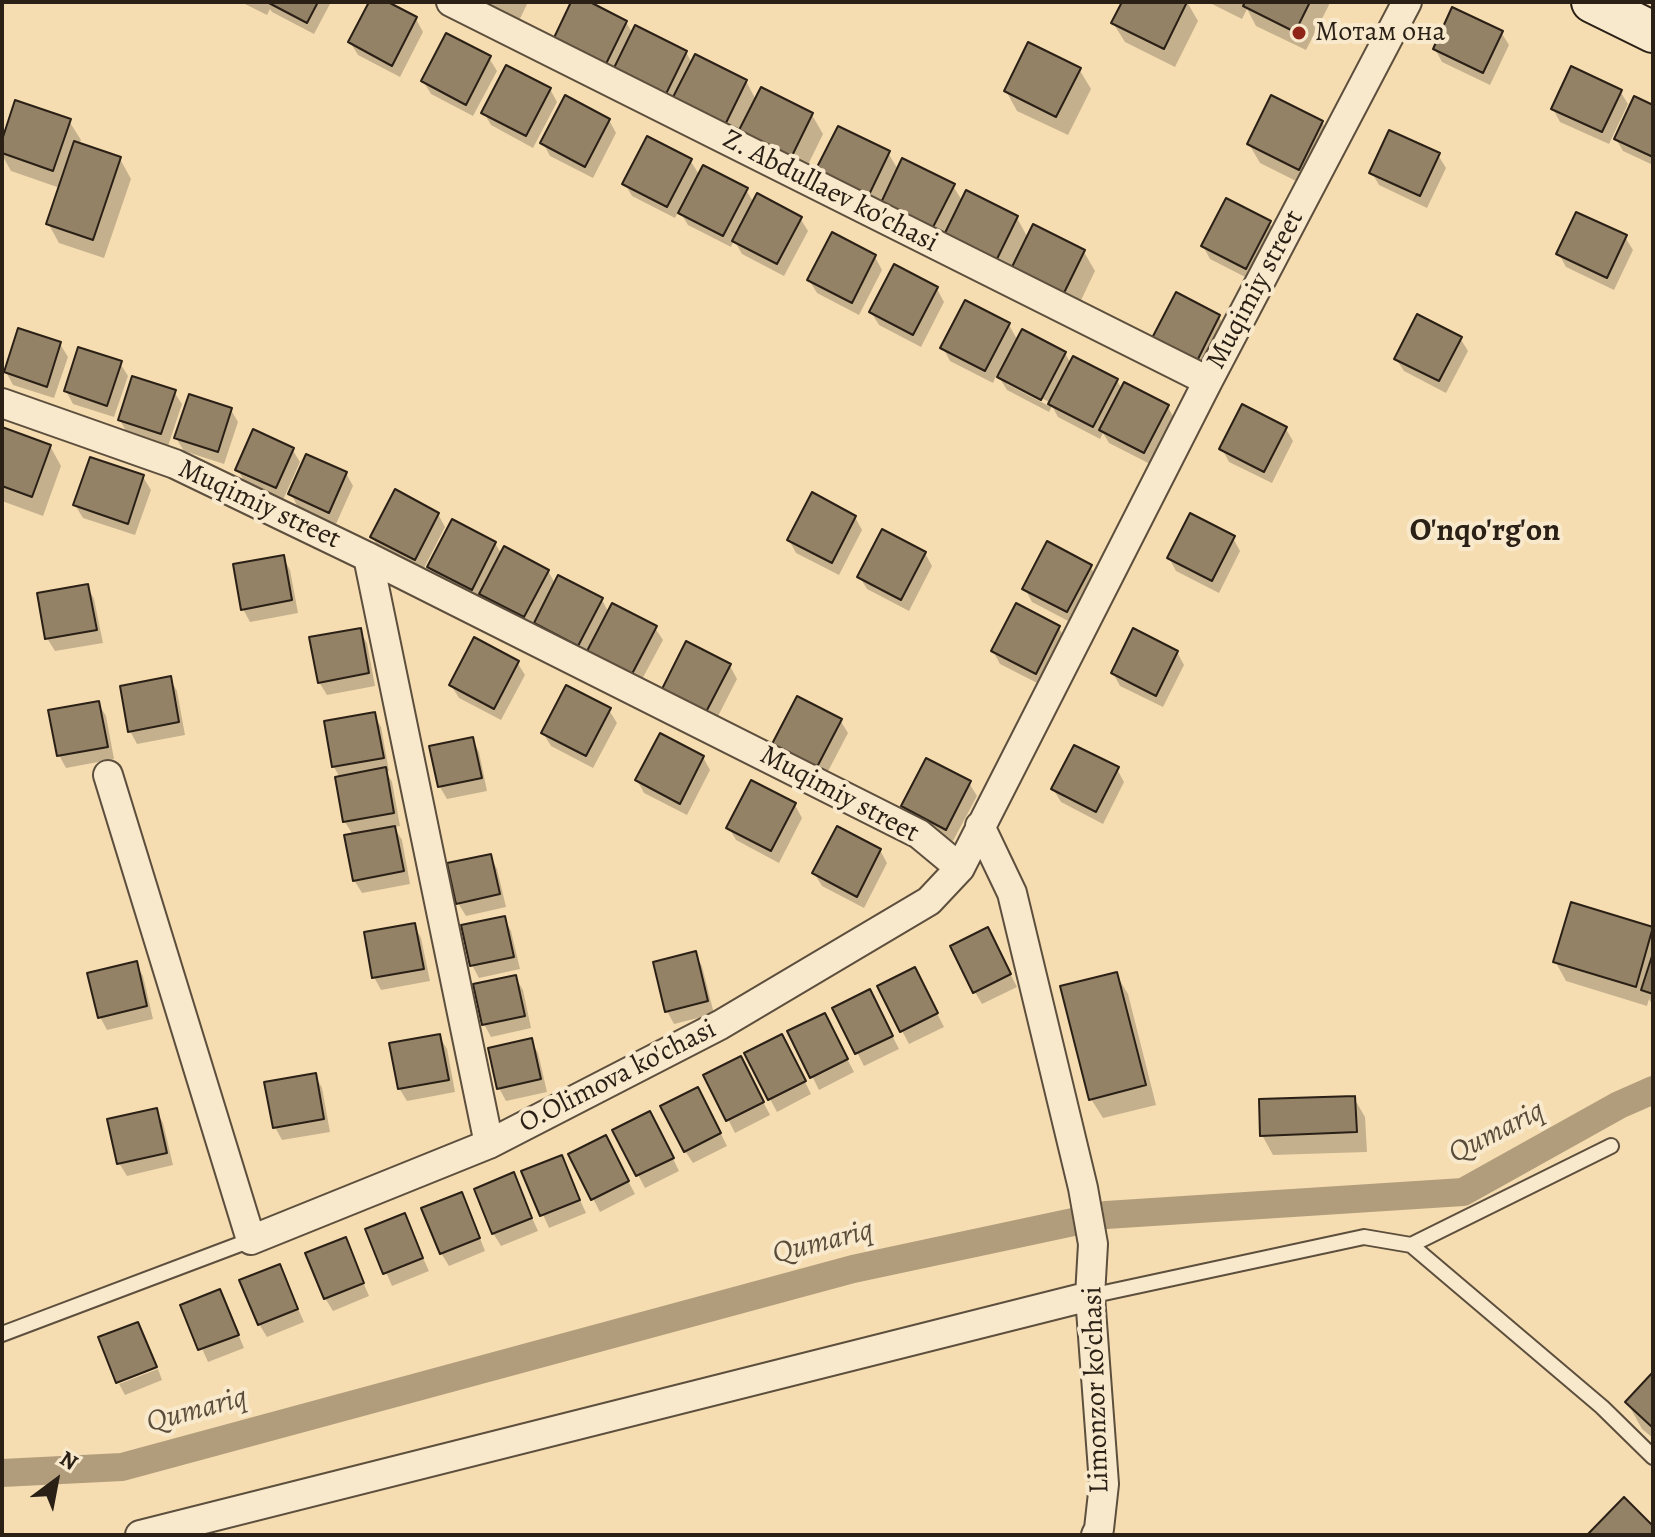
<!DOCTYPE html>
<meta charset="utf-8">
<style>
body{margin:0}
#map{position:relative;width:1655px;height:1537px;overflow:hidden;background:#f6ddb1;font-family:Alegreya,serif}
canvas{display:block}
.frame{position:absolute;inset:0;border:4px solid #2a2016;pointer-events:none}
.north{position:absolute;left:16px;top:1441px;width:80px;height:80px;-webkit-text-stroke:6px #f9e9cc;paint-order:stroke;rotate:32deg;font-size:22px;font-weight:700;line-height:32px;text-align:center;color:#2a2016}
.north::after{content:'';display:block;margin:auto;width:28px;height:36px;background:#2a2016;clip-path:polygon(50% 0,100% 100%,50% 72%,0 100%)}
</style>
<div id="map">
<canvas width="1655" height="1537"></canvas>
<div class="frame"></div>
<div class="north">N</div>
</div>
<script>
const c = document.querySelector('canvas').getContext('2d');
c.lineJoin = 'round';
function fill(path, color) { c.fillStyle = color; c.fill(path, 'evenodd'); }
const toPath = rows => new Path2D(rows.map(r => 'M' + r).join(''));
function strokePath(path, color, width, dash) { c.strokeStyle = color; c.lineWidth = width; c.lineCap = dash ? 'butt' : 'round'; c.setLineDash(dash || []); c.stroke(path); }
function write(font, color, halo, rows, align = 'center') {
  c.font = font + ' Alegreya,serif'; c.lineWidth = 8; c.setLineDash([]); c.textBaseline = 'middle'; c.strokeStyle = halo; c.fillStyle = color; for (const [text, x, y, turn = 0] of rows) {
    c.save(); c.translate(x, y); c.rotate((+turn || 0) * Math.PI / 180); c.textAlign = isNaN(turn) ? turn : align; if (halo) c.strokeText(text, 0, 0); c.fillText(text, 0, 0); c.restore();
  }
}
const shadow = toPath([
 [241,2,331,2,314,34,272,12,270,9,267,15],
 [371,2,384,2,416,19,423,32,400,77,358,55,350,42],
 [476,2,528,2,518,23],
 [574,2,586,2,626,22,633,34,686,52,692,63,746,81,756,100,812,115,823,134,800,181,614,88],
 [1124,2,1187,2,1198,21,1175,67,1125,42,1113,23],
 [1208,2,1328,2,1329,5,1306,50,1256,26,1247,9,1242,19],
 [1501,32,1509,45,1490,85,1442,62,1435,49],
 [489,58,497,71,473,116,431,94,423,81],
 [1079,69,1091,89,1068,135,1017,111,1006,91],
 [550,89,557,102,533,148,491,125,484,113],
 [1620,91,1628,104,1609,144,1560,122,1553,109],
 [1653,107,1653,165,1623,151,1616,139],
 [609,120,616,133,593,178,550,156,543,143],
 [69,121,81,140,79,145,120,159,131,179,104,258,59,243,48,223,60,188,11,171,2,155,2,146],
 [1322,122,1333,142,1310,188,1260,163,1249,144],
 [888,153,899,171,953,186,963,202,1017,218,1028,238,1084,252,1095,271,1073,317,827,194],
 [1438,155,1446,168,1427,208,1379,185,1372,173],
 [690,160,700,176,746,190,754,203,800,218,808,231,784,276,742,254,734,240,731,247,688,225,679,210,675,218,632,196,625,184],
 [1269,223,1276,236,1253,281,1210,259,1203,246],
 [1625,237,1633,250,1614,290,1566,267,1559,254],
 [875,257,882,270,859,315,817,293,809,280],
 [937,289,944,302,921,347,879,325,871,312],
 [1219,317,1226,330,1203,375,1160,353],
 [1009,325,1018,341,1065,353,1071,364,1117,380,1122,390,1168,407,1175,420,1152,465,1109,443,1103,433,1100,439,1058,417,1052,406,1049,412,1007,390,997,374,993,383,950,361,943,348],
 [1007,380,1051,403,1049,406,1007,384],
 [1460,338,1468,351,1446,393,1404,371,1396,359],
 [60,344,68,357,54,398,13,385,6,372],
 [120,363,128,376,114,417,73,404,66,391],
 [174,392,182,404,168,446,127,433,120,420],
 [231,410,238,422,224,464,184,451,176,438],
 [2,429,50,446,61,466,43,516,2,501],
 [1286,429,1293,441,1272,483,1229,462,1222,449],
 [292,449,300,462,283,500,245,483,238,470],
 [346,473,353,486,336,524,298,507,291,494],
 [143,477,151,490,135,535,83,518,75,505],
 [438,514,445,527,422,572,380,550,372,537],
 [855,517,862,530,839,575,796,553,789,540],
 [1233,538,1240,551,1219,593,1176,571,1169,558],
 [495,543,502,555,548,571,556,585,602,600,609,613,655,628,663,640,639,685,597,663,590,650,586,658,543,636,535,622,532,629,489,607,482,595,479,601,437,579,429,567],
 [925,553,932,566,909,611,867,589,859,576],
 [283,557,290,570,298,613,250,622,243,609],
 [1090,566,1097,579,1074,624,1032,602,1025,589],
 [87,586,94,599,103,643,55,651,47,638],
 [1059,628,1066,641,1043,686,1000,664,993,651],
 [359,630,367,643,375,686,327,695,319,682],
 [1177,652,1184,665,1163,707,1120,686,1113,673],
 [517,662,525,675,501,720,459,698,451,685],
 [730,666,737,679,714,724,671,701,664,689],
 [170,679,177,691,185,735,137,744,130,731],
 [98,703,106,716,114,759,66,768,59,755],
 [609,710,617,723,593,768,551,746,543,733],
 [374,715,381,727,389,771,386,771,392,782,400,826,394,827,402,840,410,884,362,893,354,880,353,835,345,822,337,778,340,778,334,767,326,723],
 [840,720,848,733,824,779,782,757,775,744],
 [472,739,479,752,487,791,447,799,440,787],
 [703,757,710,770,687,815,644,793,637,780],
 [1117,769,1124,782,1103,824,1061,802,1053,789],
 [969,783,977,796,953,841,911,819,903,806],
 [795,805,802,818,779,863,736,840,729,828],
 [880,850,887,863,864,908,822,886,814,873],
 [490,856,497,869,506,907,466,916,458,903],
 [1572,904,1653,929,1653,1006,1649,999,1647,1006,1566,981,1555,961],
 [504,918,511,931,520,969,479,978,472,965],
 [414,925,421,938,430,981,381,990,374,977],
 [994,942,1017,987,982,1004,975,992],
 [695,954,702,966,714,1014,674,1024,667,1011],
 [136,964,143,976,153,1019,107,1030,100,1017],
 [1116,974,1128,994,1156,1105,1103,1118,1091,1099],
 [515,977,523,990,531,1028,491,1037,484,1024],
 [921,982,944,1027,909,1044,879,987],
 [876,1004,899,1049,864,1066,835,1009],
 [831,1028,854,1072,819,1090,790,1032],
 [439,1036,447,1049,455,1092,407,1101,399,1088],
 [531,1041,538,1053,547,1092,506,1101,499,1088],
 [789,1049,811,1094,777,1112,770,1099],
 [747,1071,770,1115,735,1133,706,1076],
 [315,1075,322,1088,330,1132,282,1140,275,1127],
 [1354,1098,1365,1117,1367,1152,1273,1155,1262,1135],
 [705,1102,727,1146,693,1163,685,1151],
 [156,1110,163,1123,173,1165,127,1176,119,1163],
 [657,1126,679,1171,645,1188,615,1131],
 [612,1150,635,1194,600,1212,570,1154],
 [561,1158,586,1213,549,1228,524,1172],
 [513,1175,538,1231,501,1246,493,1233],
 [468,1208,485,1251,449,1266,441,1253],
 [404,1216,429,1271,392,1286,368,1230],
 [345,1240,369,1296,333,1311,325,1298],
 [279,1266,304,1322,267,1337,259,1324],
 [220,1291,244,1348,208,1362,183,1306],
 [158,1369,162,1380,125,1395,119,1384],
 [1653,1375,1653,1438,1642,1429,1627,1402]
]);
const canal = toPath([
 [2,1473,122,1467,853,1269,1106,1215,1463,1192,1619,1105,1653,1090]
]);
const building = toPath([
 [267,2,318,2,307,23,267,2],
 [369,2,388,2,417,17,392,66,348,42,369,2],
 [571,2,590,2,627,21,603,70,551,44,571,2],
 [1122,2,1187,2,1164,49,1111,23,1122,2],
 [1245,2,1310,2,1295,32,1243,6,1245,2],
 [1452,7,1503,31,1483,73,1433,49,1452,7],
 [635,25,687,51,663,100,611,74,635,25],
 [446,33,491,56,466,105,421,81,446,33],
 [1028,42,1081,68,1056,117,1004,91,1028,42],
 [695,54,747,80,723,129,670,103,695,54],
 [506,65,551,88,526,136,481,113,506,65],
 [1571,66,1622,90,1602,132,1551,109,1571,66],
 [761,87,813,113,789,162,736,136,761,87],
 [565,95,610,119,585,167,540,143,565,95],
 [1271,95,1323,121,1299,170,1247,144,1271,95],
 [1634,96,1653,105,1653,157,1614,139,1634,96],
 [15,100,71,119,53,171,2,153,2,140,15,100],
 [838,126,890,151,866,201,813,175,838,126],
 [1389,130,1440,153,1420,196,1369,173,1389,130],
 [647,136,692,159,667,207,622,184,647,136],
 [74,141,121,157,93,240,46,224,74,141],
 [902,158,955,184,930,233,879,207,902,158],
 [703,165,748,188,723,236,678,213,703,165],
 [966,190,1018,216,994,265,942,239,966,190],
 [757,193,802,217,777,264,732,241,757,193],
 [1226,198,1271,221,1246,269,1201,246,1226,198],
 [1576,212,1627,235,1607,278,1556,254,1576,212],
 [1033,224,1085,250,1061,299,1009,273,1033,224],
 [832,232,876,255,852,303,807,280,832,232],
 [894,264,938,287,913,335,869,312,894,264],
 [1176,292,1220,315,1196,363,1151,340,1176,292],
 [965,300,1010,323,985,371,940,348,965,300],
 [1417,314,1462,337,1439,381,1394,359,1417,314],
 [18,328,61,342,47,387,4,372,18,328],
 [1022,329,1066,352,1041,400,997,377,1022,329],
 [78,347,122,361,107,406,64,391,78,347],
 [1073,356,1118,379,1093,427,1048,404,1073,356],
 [132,376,176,390,161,434,118,420,132,376],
 [1124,382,1169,405,1144,453,1099,430,1124,382],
 [189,394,232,408,218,452,174,438,189,394],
 [1242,404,1287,427,1264,472,1219,449,1242,404],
 [2,427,51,445,32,497,2,486,2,427],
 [253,429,294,448,276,488,235,470,253,429],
 [306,454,347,472,329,513,288,494,306,454],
 [90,457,144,475,128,524,73,505,90,457],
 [395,489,439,513,415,560,370,537,395,489],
 [812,492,856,516,832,563,787,540,812,492],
 [1190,513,1235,536,1212,581,1167,558,1190,513],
 [452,519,496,542,472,590,427,567,452,519],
 [882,529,926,552,901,600,857,577,882,529],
 [1047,541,1092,565,1067,612,1022,589,1047,541],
 [504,546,549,570,524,617,479,594,504,546],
 [284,555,292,600,241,610,233,564,284,555],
 [558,575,603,598,578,646,534,623,558,575],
 [88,584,97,630,45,639,37,593,88,584],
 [612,603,657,626,632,674,587,651,612,603],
 [1016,603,1060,626,1036,674,991,651,1016,603],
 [361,628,369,673,318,683,309,637,361,628],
 [1133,628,1178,651,1156,696,1111,673,1133,628],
 [474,637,519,661,494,709,449,685,474,637],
 [686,641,731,664,706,712,662,689,686,641],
 [171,676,179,722,128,732,120,686,171,676],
 [566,685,611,708,586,756,541,733,566,685],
 [797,696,842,719,817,767,772,744,797,696],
 [99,701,108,747,57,756,48,710,99,701],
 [375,712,384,758,332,767,324,721,375,712],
 [660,733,704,756,680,804,635,780,660,733],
 [473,737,482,778,438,787,429,746,473,737],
 [1074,745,1119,767,1096,812,1051,789,1074,745],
 [926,758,971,781,946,830,901,806,926,758],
 [386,767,394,813,343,822,335,777,386,767],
 [751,780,796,803,771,851,726,828,751,780],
 [395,826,404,871,353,881,344,835,395,826],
 [837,826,881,849,857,897,812,873,837,826],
 [491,854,500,894,456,904,447,863,491,854],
 [1571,902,1653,927,1636,987,1553,962,1571,902],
 [505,916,514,957,470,966,461,925,505,916],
 [415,923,424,969,372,978,364,932,415,923],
 [988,927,1011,974,973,993,950,946,988,927],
 [696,951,708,1001,665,1012,653,962,696,951],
 [1653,953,1653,994,1641,990,1653,953],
 [137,961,147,1006,98,1018,87,973,137,961],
 [915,967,938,1013,900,1032,877,986,915,967],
 [1117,972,1146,1085,1089,1100,1060,986,1117,972],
 [516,975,525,1016,482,1025,473,984,516,975],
 [870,989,893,1036,855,1054,832,1008,870,989],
 [825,1013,848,1059,810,1078,787,1031,825,1013],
 [440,1034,449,1080,398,1089,389,1043,440,1034],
 [782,1034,806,1081,768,1100,744,1053,782,1034],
 [532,1038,541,1079,497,1089,488,1048,532,1038],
 [741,1056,764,1102,726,1121,703,1075,741,1056],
 [316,1073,324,1119,273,1128,264,1082,316,1073],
 [698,1087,721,1133,684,1152,660,1106,698,1087],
 [1355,1096,1357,1132,1260,1136,1259,1099,1355,1096],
 [157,1108,167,1153,117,1164,107,1119,157,1108],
 [650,1111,674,1158,636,1176,612,1130,650,1111],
 [606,1135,629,1181,591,1200,568,1154,606,1135],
 [562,1155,580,1200,540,1216,521,1171,562,1155],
 [514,1172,532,1218,492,1234,474,1189,514,1172],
 [462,1192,480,1238,440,1254,421,1208,462,1192],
 [405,1213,423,1258,383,1274,365,1229,405,1213],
 [346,1237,364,1283,324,1299,305,1253,346,1237],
 [280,1264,298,1309,258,1325,239,1280,280,1264],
 [220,1289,239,1335,198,1350,180,1305,220,1289],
 [138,1322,157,1367,116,1383,98,1337,138,1322],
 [1653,1372,1653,1428,1625,1402,1653,1372],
 [1624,1497,1653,1526,1653,1535,1587,1535,1624,1497]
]);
const service = toPath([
 [1411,1245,1602,1407,1653,1457],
 [1090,1296,1364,1237,1411,1245,1611,1146],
 [2,1334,251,1240]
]);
const minor = toPath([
 [451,2,1208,381],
 [2,403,175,464,368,557,919,834,960,868],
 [368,557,489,1144],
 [108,775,251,1240,489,1144,720,1025,929,901,960,868,1208,381,1407,2],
 [980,826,1012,893,1083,1188,1093,1244,1090,1296,1104,1484,1099,1529,1096,1535],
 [140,1535,1090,1296]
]);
const secondary = toPath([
 [1592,2,1653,32]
]);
const markers = [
 [1299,33,8,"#8f2418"]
];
const poiNames = [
 ["Мотам она",1315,33]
];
const streetNames = [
 ["Z. Abdullaev ko'chasi",830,192,27],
 ["Muqimiy street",1256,290,-62],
 ["Muqimiy street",259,505,25],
 ["Muqimiy street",839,795,28],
 ["O.Olimova ko'chasi",618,1077,-27],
 ["Limonzor ko'chasi",1097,1390,-92]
];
const waterNames = [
 ["Qumariq",1497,1133,-27],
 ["Qumariq",823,1243,-14],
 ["Qumariq",197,1411,-15]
];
const quarterNames = [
 ["O'nqo'rg'on",1485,532]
];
fill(shadow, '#0003');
strokePath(canal, '#b19d7c', 28);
fill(building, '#948267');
strokePath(building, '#2a2016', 2);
strokePath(service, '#5d4f3d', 18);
strokePath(minor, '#5d4f3d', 32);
strokePath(secondary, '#2a2016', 44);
strokePath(service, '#f9e9cc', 14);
strokePath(minor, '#f9e9cc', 28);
strokePath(secondary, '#f9e9cc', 40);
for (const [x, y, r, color] of markers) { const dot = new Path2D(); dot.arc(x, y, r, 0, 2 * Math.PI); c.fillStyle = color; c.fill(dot); strokePath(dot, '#f9e9cc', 3); }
write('28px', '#2a2016', '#f9e9cc', poiNames, 'left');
write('28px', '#2a2016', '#f9e9cc', streetNames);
write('italic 30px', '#594c3a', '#f9e9cc', waterNames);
write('bold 32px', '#2a2016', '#f9e9cc', quarterNames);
</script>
